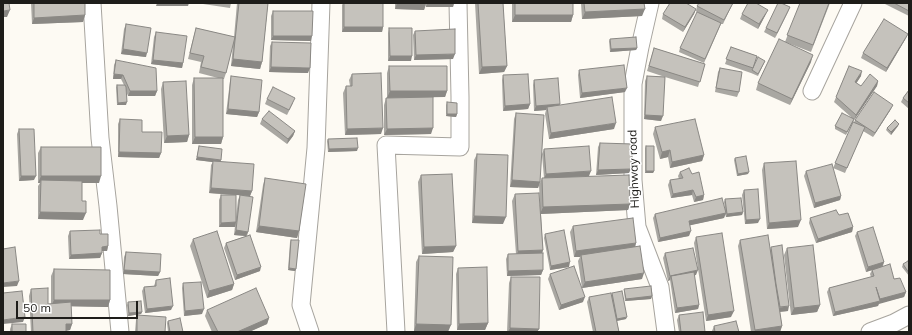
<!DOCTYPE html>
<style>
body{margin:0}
#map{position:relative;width:912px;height:335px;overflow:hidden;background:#fdfaf3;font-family:Mulish,sans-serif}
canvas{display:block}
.frame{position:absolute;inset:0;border:4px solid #1e1d1a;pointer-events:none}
.scale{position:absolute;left:16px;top:301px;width:122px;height:18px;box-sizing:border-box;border:2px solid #1e1d1a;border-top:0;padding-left:5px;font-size:12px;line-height:14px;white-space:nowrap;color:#1e1d1a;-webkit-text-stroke:3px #fff;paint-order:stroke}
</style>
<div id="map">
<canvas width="912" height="335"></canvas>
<div class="frame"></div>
<div class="scale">50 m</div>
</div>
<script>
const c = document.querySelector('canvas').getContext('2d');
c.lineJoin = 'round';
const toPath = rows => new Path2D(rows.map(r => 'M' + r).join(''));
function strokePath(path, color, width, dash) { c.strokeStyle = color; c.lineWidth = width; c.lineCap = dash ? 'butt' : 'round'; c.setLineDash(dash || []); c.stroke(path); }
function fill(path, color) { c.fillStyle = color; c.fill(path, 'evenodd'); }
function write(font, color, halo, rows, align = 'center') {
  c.font = font + ' Mulish,sans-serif'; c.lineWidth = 3; c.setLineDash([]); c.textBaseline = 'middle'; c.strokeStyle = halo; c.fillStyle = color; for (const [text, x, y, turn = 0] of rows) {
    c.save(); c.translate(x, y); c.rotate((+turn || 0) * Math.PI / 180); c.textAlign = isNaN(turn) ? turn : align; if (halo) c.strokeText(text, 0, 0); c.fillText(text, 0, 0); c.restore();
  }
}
const street = toPath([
 [92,3,100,138,108,206,120,332],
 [650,3,640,47,633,84,633,180,637,227,660,287,666,332],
 [812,91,853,3],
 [310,332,301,305,316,148,321,3],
 [396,332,386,145,460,147,460,97,458,3],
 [870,332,894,323,909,315]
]);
const wall = toPath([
 [31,3,85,3,85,15,83,22,32,24],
 [203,3,231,3,230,8,203,4],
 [237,3,268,3,262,62,260,69,231,66,233,44,226,73,224,79,223,79,223,137,221,144,192,144,192,85,194,78,218,78,199,73,201,62,188,59,194,35,196,28,234,37],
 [343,3,383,3,383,27,382,32,342,32,342,5],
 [395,3,454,3,453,7,426,7,426,5,424,10,395,9],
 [475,3,503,3,507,66,504,72,479,74],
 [512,3,573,3,573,15,571,22,512,22],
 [581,3,644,3,642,16,582,19],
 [733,3,723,24,721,24,704,63,679,52,680,48,699,13,696,11,697,6],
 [800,3,830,3,811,52,785,42],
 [883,3,909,3,909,16],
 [790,7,775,38,764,32,766,28],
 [696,9,694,14,683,32,662,19,663,14],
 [273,11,311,41,271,40,271,16],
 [742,14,766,14,758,29,740,19],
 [126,24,146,57,121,54,124,29],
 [389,28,411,61,388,61,388,33],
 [415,31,453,59,414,60,413,35],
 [156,32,183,63,182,68,151,64,154,37],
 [906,38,886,72,861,58,863,53],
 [610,39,637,48,636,50,610,52,609,41],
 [272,42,308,73,269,72,270,46],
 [731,47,757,56,752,69,765,61,758,76,751,73,725,64],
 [654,48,705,64,698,87,665,77,661,121,644,119,645,81,647,76,665,77,647,71],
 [116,60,157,91,155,96,128,96,126,91,126,105,117,105,116,87,117,85,124,85,121,79,113,79,114,65],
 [811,62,790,105,756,90,758,83],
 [389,66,447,91,445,97,433,97,431,134,384,135,384,105,386,98,387,98,387,73],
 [849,66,861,76,856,83,861,86,878,81,877,86,854,120,846,135,835,129,835,126,851,117,834,102],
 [720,68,739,92,737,97,715,92,718,72],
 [579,70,625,92,580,98,578,75],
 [352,74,381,134,345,135,343,93,346,86,350,86,349,80],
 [503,75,530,104,528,109,503,111,502,80],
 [231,76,259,112,257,117,226,114,230,81],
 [534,80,559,105,614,129,549,139,545,114,546,110,534,111,533,85],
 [163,82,189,135,187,142,164,143,161,89],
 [909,90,909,109,901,102,903,98],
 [267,99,293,103,287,115,265,104],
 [447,102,457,114,456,117,446,116,446,105],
 [891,109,873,137,863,131,845,173,833,168,855,120],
 [516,113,540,182,538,188,510,187,514,119],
 [120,119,142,132,161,153,159,158,118,157,118,124],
 [262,119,295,131,293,136,287,144,260,124],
 [898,126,891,135,886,130,887,128],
 [655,127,704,155,702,161,670,168,668,157,660,159,653,134],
 [19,129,34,180,19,181,17,134],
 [328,139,357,151,328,152,327,141],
 [600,143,629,173,596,175,598,147],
 [199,146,221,161,252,191,250,196,243,196,248,232,247,236,260,271,235,280,224,248,226,243,246,236,234,235,235,226,235,227,219,227,219,200,221,195,232,195,209,193,211,165,213,162,196,160],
 [236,195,240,195,238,200,236,217],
 [646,146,654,171,653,173,645,173,645,148],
 [41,147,99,183,82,183,82,201,83,220,38,219,38,186,40,183,38,183,38,153],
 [544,149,589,176,580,177,630,204,628,210,541,214,543,250,542,253,543,270,541,275,507,276,506,259,508,254,516,254,512,201,515,194,540,205,539,185,542,178,544,178,542,154],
 [477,154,503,224,472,223,474,160],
 [735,158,748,174,737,176,734,160],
 [764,163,798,227,767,229,762,170],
 [806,171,841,196,840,200,814,208,804,176],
 [680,172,704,195,703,200,694,202,692,195,671,198,668,185,670,180,679,179,678,176],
 [421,175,456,246,453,252,422,254,418,182],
 [265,178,299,231,297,238,256,232,263,185],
 [744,190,758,223,745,224,742,195],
 [725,199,743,212,742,215,726,217,725,214,724,218,690,225,689,236,658,242,653,218,655,214,725,209,724,202],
 [839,215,853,227,852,232,816,243,809,223,810,218],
 [573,226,636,243,635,247,642,279,582,288,578,261,580,257,574,257,570,232],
 [70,231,100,234,108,246,107,251,102,251,102,253,100,258,69,259,68,236],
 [857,232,884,262,883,266,906,292,904,297,879,303,878,306,833,316,827,292,829,288,871,277,870,274,872,270,866,272,855,236],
 [545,234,569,267,550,270,544,238],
 [696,237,731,317,706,321,694,243],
 [193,239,234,284,232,290,207,298,190,246],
 [291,240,296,269,295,271,288,270,290,242],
 [740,240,770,250,771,247,788,311,780,312,782,326,780,332,751,332,738,246],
 [787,248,820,305,817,312,791,315,784,255],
 [126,252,160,272,158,276,123,274,124,257],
 [665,253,696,275,694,275,699,305,698,309,675,313,670,280,668,281,663,258],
 [419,256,448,332,414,331,416,262],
 [909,262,909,276,902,267,903,264],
 [458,268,488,323,485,330,457,330,456,274],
 [54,269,110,300,108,307,71,306,72,324,70,330,66,331,66,332,31,332,29,296,31,289,48,304,51,304,51,276],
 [550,274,583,302,559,310,548,279],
 [511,277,539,329,537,332,507,332,509,283],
 [156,280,171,310,145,313,142,291,144,287,154,286],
 [183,283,202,314,184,316,182,288],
 [624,289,652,296,651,299,625,301,624,291],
 [612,293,626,319,617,321,619,332,593,332,587,302,589,297,612,295],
 [128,302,142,312,141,314,128,316,127,305],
 [207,310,269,318,267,324,249,332,212,332,205,316],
 [137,315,165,332,135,332,136,320],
 [679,315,705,332,679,332,677,320],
 [168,321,183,332,168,332,167,323],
 [12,324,26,332,10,332,10,329],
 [714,326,739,332,712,332,712,331]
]);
const shadedWall = toPath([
 [157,3,189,3,188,6,156,6],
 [397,3,426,3,424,10,395,9],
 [427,3,454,3,453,7,426,7],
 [790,7,788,12,775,38,777,33],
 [645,9,642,16,582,19,585,12],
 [696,9,694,14,683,32,685,27],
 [10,10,7,17,3,17,3,11],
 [768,10,766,14,758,29,759,24],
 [85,15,83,22,32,24,34,18],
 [515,15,573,15,571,22,512,22],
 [344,27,383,27,382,32,342,32],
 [908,34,906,38,886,72,887,68],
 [273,36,312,36,311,41,271,40],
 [637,48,636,50,610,52,611,49],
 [123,49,147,53,146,57,121,54],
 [455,54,453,59,414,60,416,55],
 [813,55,811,62,790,105,792,99],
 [390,56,412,56,411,61,388,61],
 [233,59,262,62,260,69,231,66],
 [153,60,183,63,182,68,151,64],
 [507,66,504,72,479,74,482,67],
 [271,67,310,68,308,73,269,72],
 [862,71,861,76,854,87,855,82],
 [114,74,123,75,121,79,113,79],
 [878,81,877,86,854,120,856,115],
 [627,88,625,92,580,98,582,93],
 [130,91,157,91,155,96,128,96],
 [390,91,447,91,445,97,387,98],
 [127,102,126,105,117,105,118,103],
 [530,104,528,109,503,111,505,106],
 [560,104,558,109,547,107,546,110,534,111,536,106],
 [893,105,891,109,873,137,875,133],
 [228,109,259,112,257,117,226,114],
 [447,114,457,114,456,117,446,116],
 [645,115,663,116,661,121,644,119],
 [616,123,614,129,549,139,551,133],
 [899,124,898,126,891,135,891,132],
 [383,128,381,134,345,135,347,129],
 [433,128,431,134,384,135,387,129],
 [295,131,293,136,287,144,288,139],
 [189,135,187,142,164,143,167,136],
 [195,137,223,137,221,144,192,144],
 [358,148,357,151,328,152,329,149],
 [670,150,668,157,660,159,662,152],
 [119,152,161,153,159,158,118,157],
 [704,155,702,161,670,168,672,162],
 [197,157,221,160,220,163,196,160],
 [631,169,629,173,596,175,598,170],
 [591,171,589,176,544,179,546,174],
 [646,171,654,171,653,173,645,173],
 [749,172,748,174,737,176,738,174],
 [21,176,36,176,34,180,19,181],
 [41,176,101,176,99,183,41,183,41,180,40,183,38,183],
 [512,180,540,182,538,188,510,187],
 [211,188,252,191,250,196,209,193],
 [693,190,692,195,671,198,673,194],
 [704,195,703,200,694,202,696,197],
 [841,196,840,200,814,208,815,203],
 [630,204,628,210,540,214,543,207],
 [40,212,86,213,83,220,38,219],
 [743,212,742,215,726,217,727,214],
 [726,213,724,218,687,226,689,221],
 [474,216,506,217,503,224,472,223],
 [760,219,758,223,745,224,746,220],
 [801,220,798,227,767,229,769,223],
 [236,222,235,227,219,227,221,223],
 [259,226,299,231,297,238,256,232],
 [853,227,852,232,816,243,818,239],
 [236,230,248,232,246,236,234,235],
 [691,231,689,236,658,242,660,238],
 [636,243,634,250,581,255,580,257,574,257,576,251],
 [108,246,107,251,100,251,102,247],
 [456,246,453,252,422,254,424,247],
 [543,250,541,257,516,258,518,251],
 [102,253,100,258,69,259,71,255],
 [570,262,569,267,550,270,551,266],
 [884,262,882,267,866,272,868,267],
 [261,267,260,271,235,280,237,275],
 [289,268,296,269,295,271,288,270],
 [124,270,160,272,158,276,123,274],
 [543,270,541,275,507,276,508,271],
 [698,270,696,275,672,280,671,276,670,280,668,281,670,276],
 [644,273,642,279,582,288,585,282],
 [19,281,17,286,3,287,3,283],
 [234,284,232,290,207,298,209,291],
 [906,292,904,297,879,304,880,299],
 [652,296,651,299,625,301,626,299],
 [585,297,583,302,559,310,561,305],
 [54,300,110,300,108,307,51,306],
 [880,301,878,306,833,316,835,312],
 [699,305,698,309,675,313,677,308],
 [820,305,817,312,791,315,794,308],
 [173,306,171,310,145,313,147,309],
 [789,306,788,311,777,312,779,308],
 [204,309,202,314,184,316,185,311],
 [734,311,731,317,706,321,708,315],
 [142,312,141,314,128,316,129,313],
 [25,317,23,322,3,324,3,320],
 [627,317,626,319,616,321,617,319],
 [269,318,267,324,249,332,237,332],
 [488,323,485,330,457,330,459,324],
 [66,324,72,324,70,330,63,331],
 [416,324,451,325,448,332,414,331],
 [782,326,780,332,754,332,755,330],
 [510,328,539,329,537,332,508,332]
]);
const building = toPath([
 [3,3,9,3,10,10,3,11,3,3],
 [34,3,85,3,85,15,34,18,34,3],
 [239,3,268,3,262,62,233,59,239,3],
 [344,3,383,3,383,27,344,27,344,3],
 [478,3,503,3,507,66,482,67,478,3],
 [515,3,573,3,573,15,515,15,515,3],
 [584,3,644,3,645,9,585,12,584,3],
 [670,3,686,3,696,9,685,27,663,14,670,3],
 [699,3,733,3,724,20,697,6,699,3],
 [748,3,756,3,768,10,759,24,742,14,748,3],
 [778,3,781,3,790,7,777,33,766,28,778,3],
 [800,3,829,3,813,45,787,35,800,3],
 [894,3,909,3,909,11,894,3],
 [273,11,313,11,312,36,273,36,273,11],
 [697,12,721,23,705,59,680,48,697,12],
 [884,19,908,34,887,68,863,53,884,19],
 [126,24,151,28,147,53,123,49,126,24],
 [196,28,235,37,226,73,201,67,204,56,190,53,196,28],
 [389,28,412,28,412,56,390,56,389,28],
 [455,29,455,54,416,55,415,31,455,29],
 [156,32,187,36,183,63,153,60,156,32],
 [636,37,637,48,611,49,610,39,636,37],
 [779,39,813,55,792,99,758,83,779,39],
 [272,42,311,43,310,68,271,67,272,42],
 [731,47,757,56,753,68,726,59,731,47],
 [654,48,705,64,700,82,649,66,654,48],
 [758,57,765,61,758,74,752,70,758,57],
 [116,60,156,68,157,91,130,91,123,75,114,74,116,60],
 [624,65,627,88,582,93,579,70,624,65],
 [389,66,447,66,447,91,390,91,389,66],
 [849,66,862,71,855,82,861,86,870,74,878,81,856,115,836,97,849,66],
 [720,68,742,72,739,92,716,88,720,68],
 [381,73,383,128,347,129,346,86,352,86,352,74,381,73],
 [528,74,530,104,505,106,503,75,528,74],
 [231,76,262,80,259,112,228,109,231,76],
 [647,76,665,77,663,116,645,115,647,76],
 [194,78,223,78,223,137,195,137,194,78],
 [558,78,560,104,536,106,534,80,558,78],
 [186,81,189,135,167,136,163,82,186,81],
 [117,85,125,85,126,87,127,102,118,103,117,85],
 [273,87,295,98,289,110,267,99,273,87],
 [909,90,909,103,903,98,909,90],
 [874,92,893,105,875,133,855,120,874,92],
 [433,97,433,128,387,129,386,98,433,97],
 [612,97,616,123,551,133,547,107,612,97],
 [447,102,457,103,457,114,447,114,447,102],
 [269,111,295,131,288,139,262,119,269,111],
 [516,113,544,115,540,182,512,180,516,113],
 [842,113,854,119,847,132,835,126,842,113],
 [120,119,142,120,142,132,162,132,161,153,119,152,120,119],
 [695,119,704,155,672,162,670,150,662,152,655,127,695,119],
 [895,120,899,124,891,132,887,128,895,120],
 [853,122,865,127,847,168,835,163,853,122],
 [19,129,34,129,36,176,21,176,19,129],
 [357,138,358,148,329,149,328,139,357,138],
 [600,143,633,144,631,169,598,170,600,143],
 [199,146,222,149,221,160,197,157,199,146],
 [589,146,591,171,546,174,544,149,589,146],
 [646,146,654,146,654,171,646,171,646,146],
 [41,147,101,147,101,176,41,176,41,147],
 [477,154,508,155,506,217,474,216,477,154],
 [746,156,749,172,738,174,735,158,746,156],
 [213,161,254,164,252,191,211,188,213,161],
 [796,161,801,220,769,223,764,163,796,161],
 [832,164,841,196,815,203,806,171,832,164],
 [689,168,692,174,699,172,704,195,696,197,693,190,673,194,670,180,683,178,680,172,689,168],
 [452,174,456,246,424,247,421,175,452,174],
 [629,175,630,204,543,207,542,178,629,175],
 [265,178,306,184,299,231,259,226,265,178],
 [41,180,82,181,82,201,86,201,86,213,40,212,41,180],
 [758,189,760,219,746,220,744,190,758,189],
 [539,193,543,250,518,251,515,194,539,193],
 [221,195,236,195,236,222,221,223,221,195],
 [240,195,253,197,248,232,236,230,240,195],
 [722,198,726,213,689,221,691,231,660,238,655,214,722,198],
 [741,198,743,212,727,214,725,199,741,198],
 [836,210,839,215,848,213,853,227,818,239,810,218,836,210],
 [633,218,636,243,576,251,573,226,633,218],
 [873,227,884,262,868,267,857,232,873,227],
 [100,230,100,234,108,234,108,246,102,247,102,253,71,255,70,231,100,230],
 [564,230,570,262,551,266,545,234,564,230],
 [217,231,234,284,209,291,193,239,217,231],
 [722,233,734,311,708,315,696,237,722,233],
 [250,235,261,267,237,275,226,243,250,235],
 [768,235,782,326,755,330,740,240,768,235],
 [291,240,299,240,296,269,289,268,291,240],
 [782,245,789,306,780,307,776,284,771,247,782,245],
 [813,245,820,305,794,308,787,248,813,245],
 [640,246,644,273,585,282,581,255,640,246],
 [15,247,19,281,3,283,3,249,15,247],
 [693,248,698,270,670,276,665,253,693,248],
 [126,252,161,254,160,272,124,270,126,252],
 [543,253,543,270,508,271,508,254,543,253],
 [419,256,453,257,451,325,416,324,419,256],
 [908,261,909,262,909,273,903,264,908,261],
 [890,264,894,279,900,278,906,292,880,299,876,287,880,301,835,312,829,288,874,276,872,270,890,264],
 [574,266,585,297,561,305,550,274,574,266],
 [487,267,488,323,459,324,458,268,487,267],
 [54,269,110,270,110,300,54,300,54,269],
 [694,272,699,305,677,308,671,276,694,272],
 [511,277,540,277,539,329,510,328,511,277],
 [170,278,173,306,147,309,144,287,156,286,156,280,170,278],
 [201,282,204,309,185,311,183,283,201,282],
 [651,286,652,296,626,299,624,289,651,286],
 [48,288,48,304,71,302,72,324,66,324,66,332,33,332,31,289,48,288],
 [256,288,269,318,237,332,218,332,207,310,256,288],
 [22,291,25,317,3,320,3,293,22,291],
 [622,291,627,317,617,319,612,293,622,291],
 [611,293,619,332,596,332,589,297,611,293],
 [141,301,142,312,129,313,128,302,141,301],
 [703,312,705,332,681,332,679,315,703,312],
 [137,315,166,317,165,332,137,332,137,315],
 [180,318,183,332,170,332,168,321,180,318],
 [736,321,739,332,715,332,714,326,736,321],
 [12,324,26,324,26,332,12,332,12,324]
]);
const streetNames = [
 ["Highway road",634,169,-92]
];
strokePath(street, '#a7a49e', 19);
strokePath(street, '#fff', 17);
fill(wall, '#a9a7a2');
fill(shadedWall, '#8a8884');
fill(building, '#c5c2bc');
strokePath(building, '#8a8884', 1);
write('12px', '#1e1d1a', '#fff', streetNames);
</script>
